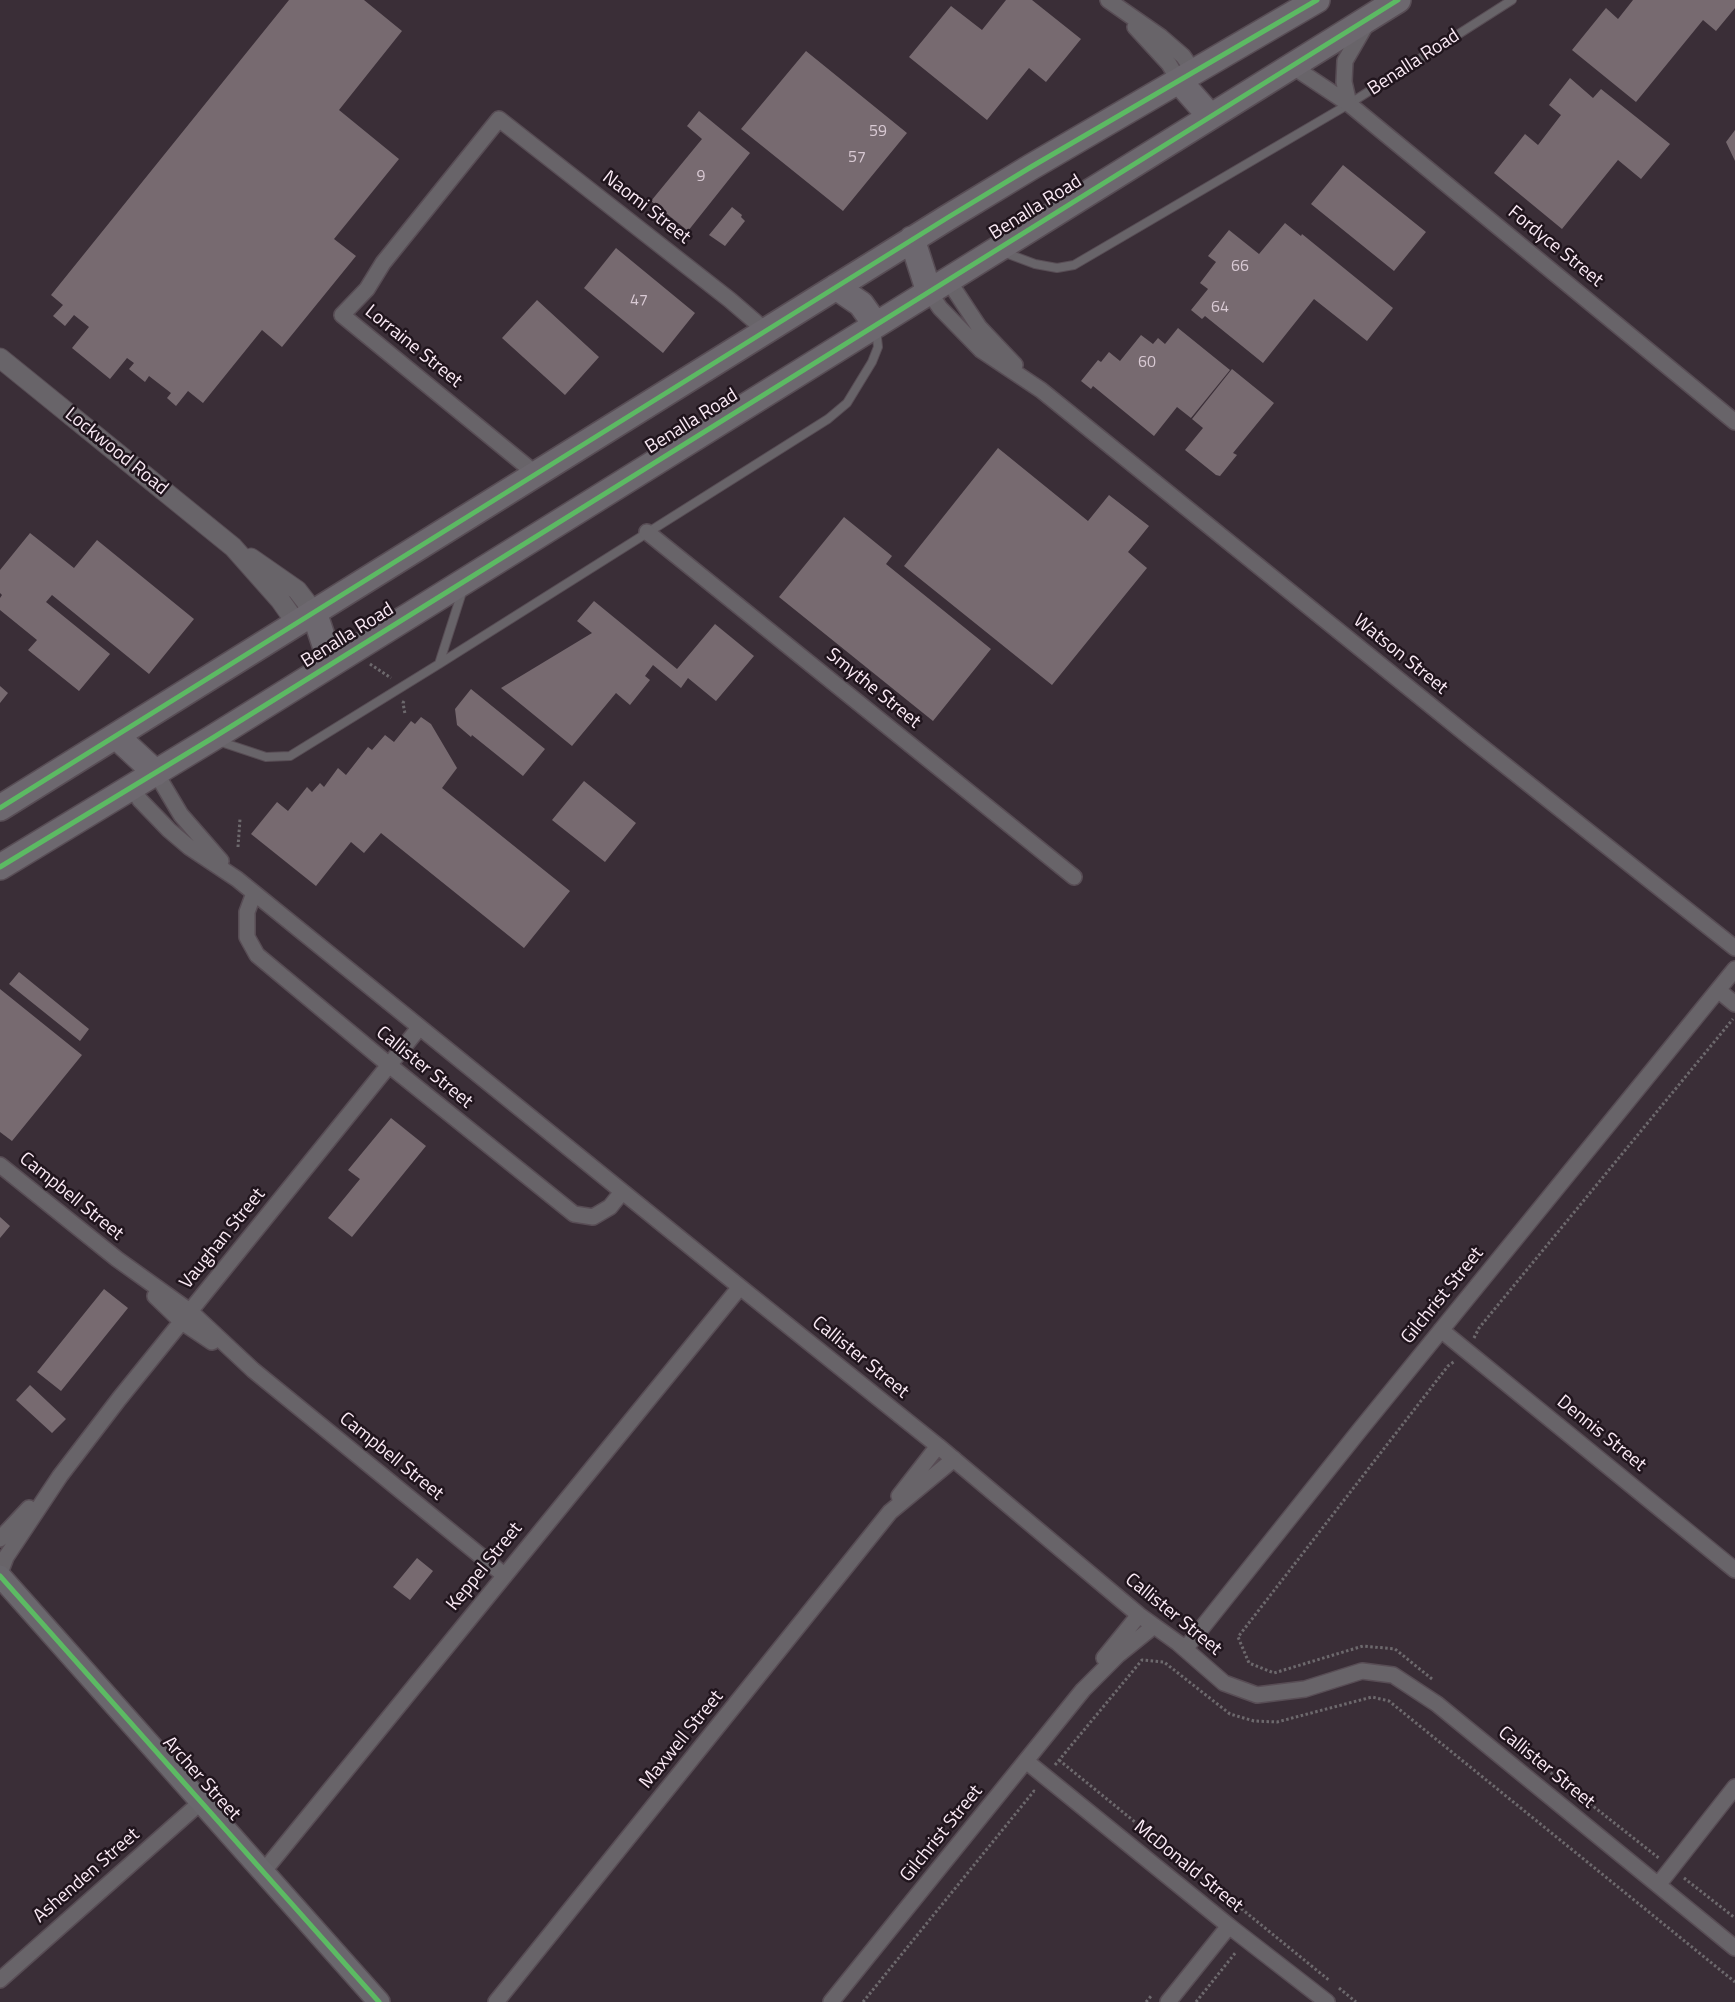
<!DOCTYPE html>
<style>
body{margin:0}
canvas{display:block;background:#3a2e37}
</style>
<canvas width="1735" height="2002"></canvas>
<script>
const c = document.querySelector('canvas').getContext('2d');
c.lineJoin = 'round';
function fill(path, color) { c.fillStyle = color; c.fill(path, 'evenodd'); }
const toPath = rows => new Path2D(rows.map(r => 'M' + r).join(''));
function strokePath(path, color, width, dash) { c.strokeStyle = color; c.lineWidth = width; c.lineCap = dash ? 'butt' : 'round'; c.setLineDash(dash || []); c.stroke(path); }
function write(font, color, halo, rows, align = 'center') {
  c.font = font + ' "Titillium Web",sans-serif'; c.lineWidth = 5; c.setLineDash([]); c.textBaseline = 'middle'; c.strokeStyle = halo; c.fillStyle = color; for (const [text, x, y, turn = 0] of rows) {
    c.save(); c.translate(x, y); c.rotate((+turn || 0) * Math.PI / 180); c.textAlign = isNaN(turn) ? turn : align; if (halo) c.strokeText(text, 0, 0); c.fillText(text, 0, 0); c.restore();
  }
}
const building = toPath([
 [289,0,364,0,402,31,339,110,399,159,334,239,356,256,282,347,262,330,203,403,188,391,176,406,167,398,171,393,149,376,145,382,129,369,134,363,127,358,110,379,72,348,89,327,74,315,65,326,53,316,63,305,51,295],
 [1006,0,1032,0,1081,39,1046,82,1029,68,987,120,909,57,951,6,982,30],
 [1633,0,1735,0,1735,8,1716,31,1703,20,1636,102,1572,50,1606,8,1618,19],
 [806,51,907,133,843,211,741,129],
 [1570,78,1593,98,1601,89,1670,144,1641,179,1618,160,1562,229,1494,173,1525,134,1538,145,1561,115,1549,105],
 [699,111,750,153,688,231,651,201,702,139,687,126],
 [1735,130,1735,161,1726,142],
 [1343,165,1426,232,1394,271,1311,204],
 [732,207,742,215,741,217,745,221,725,246,709,235],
 [1285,223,1301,236,1302,234,1393,308,1367,341,1314,299,1263,363,1205,316,1202,319,1191,310,1208,289,1200,283,1216,262,1208,256,1229,230,1259,254],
 [616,248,695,313,663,353,584,288],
 [537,300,599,357,565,395,502,338],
 [1178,328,1230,370,1191,418,1177,407,1154,436,1093,386,1091,389,1081,381,1098,360,1101,362,1109,352,1120,361,1141,335,1153,344,1158,338,1165,344],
 [1232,369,1274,403,1233,453,1237,455,1220,476,1216,475,1185,450,1203,428,1192,419],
 [998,448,1088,521,1109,495,1149,526,1128,552,1147,568,1052,685,904,566],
 [844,517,892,556,886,564,991,649,933,721,779,597],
 [30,533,74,568,97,540,194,619,149,674,52,595,46,602,110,654,79,691,28,650,37,640,0,610,0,598,2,595,0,593,0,570],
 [594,601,677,669,715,624,754,656,716,701,688,678,681,688,653,665,645,676,650,680,630,705,616,693,572,746,501,688,592,633,577,621],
 [0,686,8,693,0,703],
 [471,689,545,749,523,776,472,735,471,737,457,725,455,709],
 [421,717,431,724,457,768,442,788,570,891,524,948,381,833,364,853,351,842,316,886,251,834,277,802,288,811,307,787,312,792,320,783,324,787,338,768,346,775,368,747,372,750,385,735,394,742,411,721,415,724],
 [584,781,636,823,605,862,552,820],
 [19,972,89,1029,80,1041,9,984],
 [0,989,82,1055,12,1141,0,1132],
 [391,1118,426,1146,352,1237,328,1218,360,1179,348,1170],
 [0,1217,10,1226,0,1238],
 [104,1289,128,1308,61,1391,37,1372],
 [30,1385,66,1419,52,1433,16,1400],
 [417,1558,433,1571,410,1600,393,1587]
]);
const path = toPath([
 [370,664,391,678],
 [404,701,403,703,405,714],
 [238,847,240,819],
 [1474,1338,1479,1328,1733,1019],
 [1432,1679,1395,1649,1363,1646,1274,1673,1249,1663,1238,1637,1448,1366,1455,1361],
 [1527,1754,1660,1859],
 [1059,1760,1330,1981],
 [1055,1765,1142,1660,1164,1662,1230,1714,1254,1721,1277,1722,1372,1697,1389,1701,1735,1982],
 [1684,1878,1735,1918],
 [1339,1988,1356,2002],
 [863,2002,1034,1791,1036,1792],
 [1146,2002,1152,1995],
 [1196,2002,1236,1952]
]);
const service = toPath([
 [1003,252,1035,264,1057,268,1074,265,1349,104,1512,0],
 [439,664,463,589],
 [218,741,266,757,290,756,439,664,828,419,847,403,872,362,878,347,876,329]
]);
const minor = toPath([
 [1108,0,1161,37,1183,56,1194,72],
 [1135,27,1169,64,1179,81],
 [1292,66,1349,104,1735,422],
 [1349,104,1344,82,1345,61,1367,23],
 [948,280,979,327,1015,365],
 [929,292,940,308,981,350,1041,390,1472,739,1735,948],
 [536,474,342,315,367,289,383,263,499,119,730,300,766,331],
 [647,532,1074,877],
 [156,773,181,815,221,861],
 [132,787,140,800,169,830,189,847,237,879,740,1287,938,1446,1139,1615,1178,1643,1224,1683,1257,1695,1305,1689,1362,1671,1393,1675,1437,1704,1735,1948],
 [254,893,247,912,247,937,257,955,389,1065,574,1214,593,1217,610,1207,622,1192],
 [1718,990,1735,1004],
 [0,1165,117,1259,191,1312,253,1370,504,1575],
 [155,1296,182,1322,212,1342],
 [1441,1330,1735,1570],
 [899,1496,938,1446],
 [0,1539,29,1508],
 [0,1573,6,1557,60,1476,119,1399,419,1028],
 [1185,1649,1359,1431,1735,969],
 [1104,1658,1139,1615],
 [1026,1761,1229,1926,1327,2002],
 [263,1872,740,1287],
 [1658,1885,1735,1787],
 [0,1980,201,1802],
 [496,2002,890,1512,954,1459],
 [831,2002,1083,1690,1118,1655,1154,1626],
 [1168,2002,1229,1926]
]);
const tertiary = toPath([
 [0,358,233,547,280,600,297,624],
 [251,558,297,590,314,612]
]);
const secondary = toPath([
 [0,1576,379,2002]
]);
const trunk = toPath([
 [1179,81,1210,116],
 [912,239,929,292],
 [836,287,861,304,876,325],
 [314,612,331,663],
 [116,736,156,773],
 [0,808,947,218,1031,167,1317,0],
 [0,867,211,739,1398,0]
]);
const cycleway = toPath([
 [0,808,947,218,1031,167,1317,0],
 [0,867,211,739,1398,0],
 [0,1576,379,2002]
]);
const numberNames = [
 ["59",878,132],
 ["57",857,158],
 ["9",701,177],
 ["66",1240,267],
 ["47",639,301],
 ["64",1220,308],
 ["60",1147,363]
];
const streetNames = [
 ["Benalla Road",1414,63,-33],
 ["Naomi Street",646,208,38],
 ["Benalla Road",1036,208,-32],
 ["Fordyce Street",1555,247,39],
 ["Lorraine Street",413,347,39],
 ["Benalla Road",692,422,-32],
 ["Lockwood Road",116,452,39],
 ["Benalla Road",348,636,-32],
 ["Watson Street",1400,655,39],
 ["Smythe Street",873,689,39],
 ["Callister Street",424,1068,39],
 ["Campbell Street",71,1197,39],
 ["Vaughan Street",223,1239,-51],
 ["Gilchrist Street",1443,1296,-51],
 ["Callister Street",860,1358,39],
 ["Dennis Street",1601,1434,39],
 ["Campbell Street",391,1457,39],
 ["Keppel Street",485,1567,-51],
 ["Callister Street",1173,1615,39],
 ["Maxwell Street",682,1740,-51],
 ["Callister Street",1546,1768,39],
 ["Archer Street",201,1779,48],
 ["Gilchrist Street",942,1834,-51],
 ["McDonald Street",1188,1867,39],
 ["Ashenden Street",87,1876,-41]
];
fill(building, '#776a70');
strokePath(service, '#584d55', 10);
strokePath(minor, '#584d55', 18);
strokePath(tertiary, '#584d55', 21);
strokePath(secondary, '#584d55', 24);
strokePath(trunk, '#584d55', 28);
strokePath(path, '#6d696d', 3, [2.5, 2.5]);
strokePath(service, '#686469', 8);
strokePath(minor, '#686469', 15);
strokePath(tertiary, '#686469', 19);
strokePath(secondary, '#6a676d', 21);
strokePath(trunk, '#6d686f', 25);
strokePath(cycleway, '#5cba63', 5);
write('16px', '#d9cad4', null, numberNames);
write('19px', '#faeaf5', '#20151d', streetNames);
</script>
